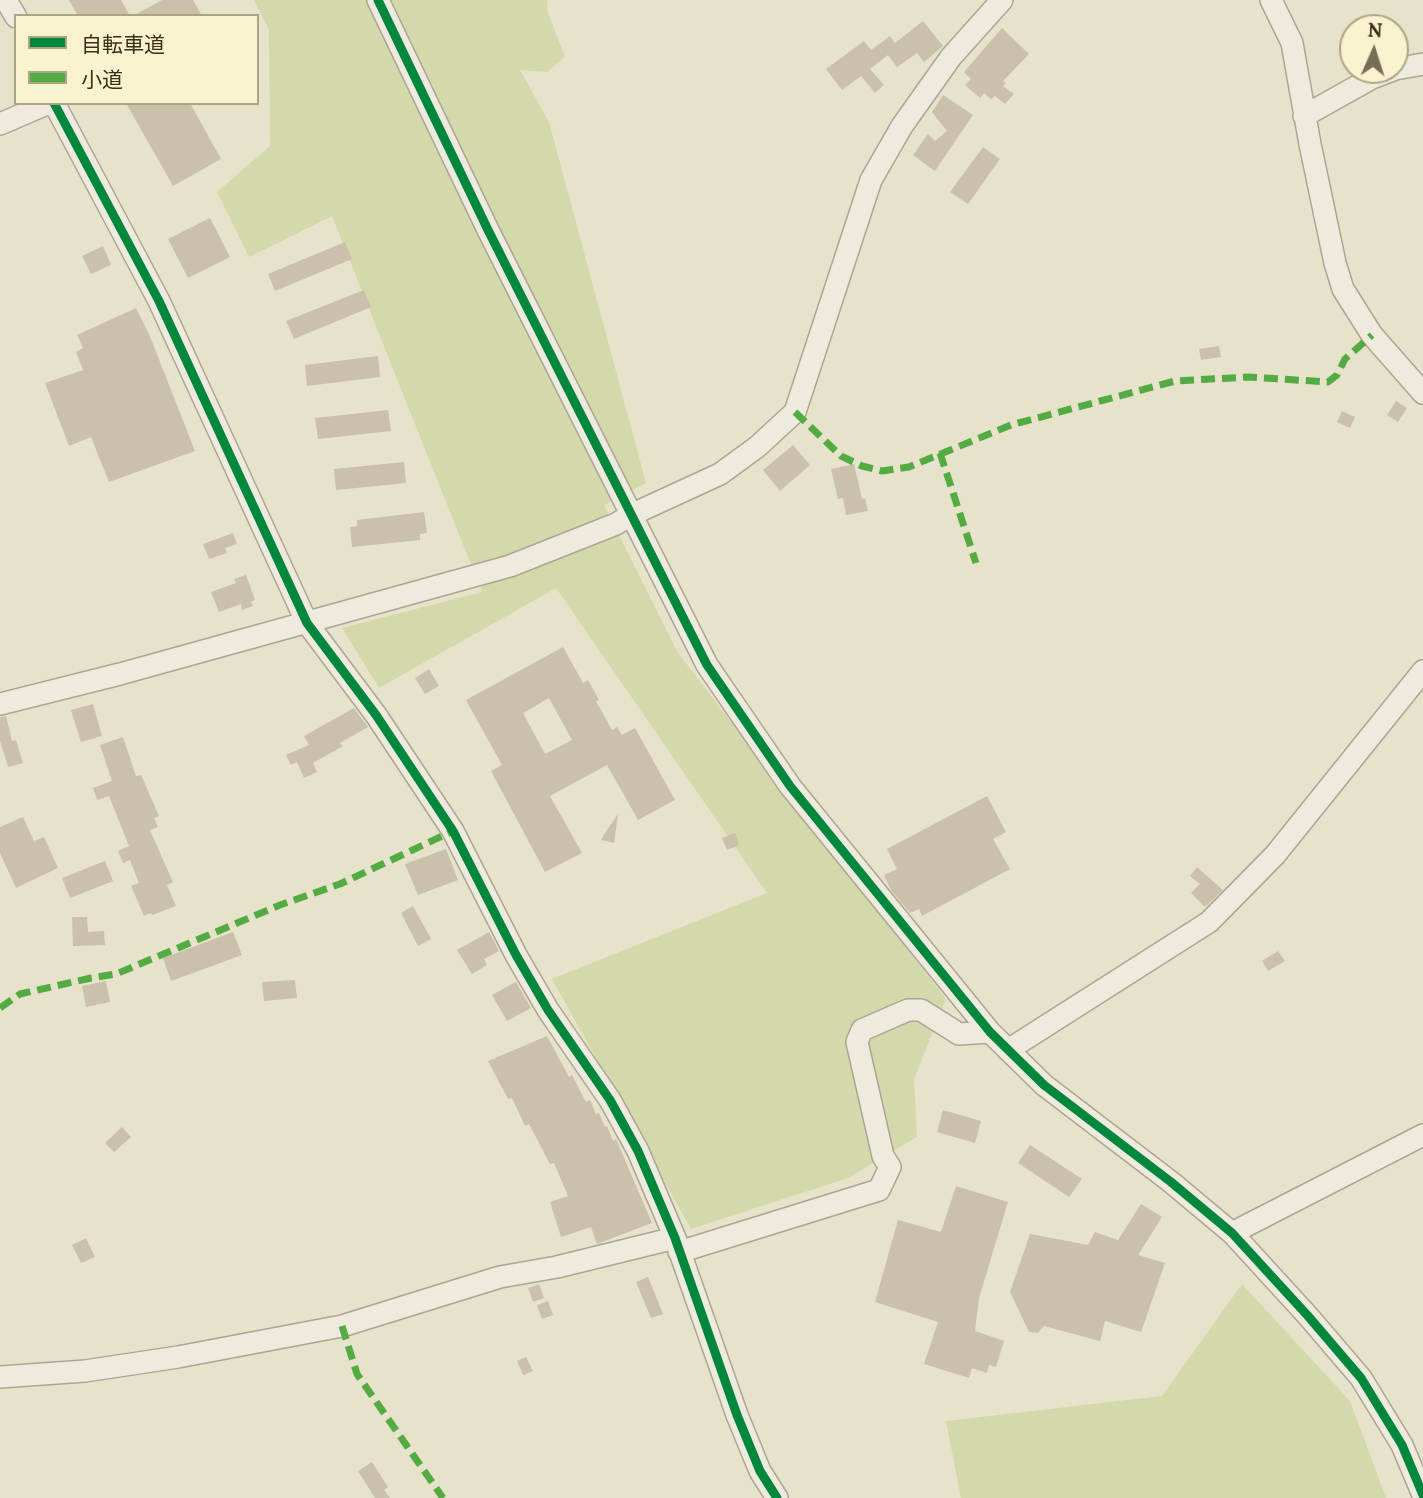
<!DOCTYPE html>
<meta charset="utf-8">
<style>
body{margin:0}
#map{position:relative;width:1423px;height:1498px;overflow:hidden;background:#e7e2ca;font-family:Lora,"Noto Sans JP",serif}
canvas{display:block}
.legend{position:absolute;left:14px;top:14px;width:245px;height:91px;box-sizing:border-box;background:#f9f2ce;border:2px solid #ada486;margin:0;padding:9px 12px;list-style:none;font-size:21px;color:#3b2e1b}
.legend li{display:flex;align-items:center;gap:14px;height:35px}
.legend b{width:35px;border:2px solid #ada486}
.north{position:absolute;left:1339px;top:14px;width:70px;height:70px;box-sizing:border-box;background:#f9f2ce;border:2px solid #ada486;border-radius:50%;rotate:3deg;font-size:19px;font-weight:700;line-height:28px;text-align:center;color:#3b2e1b}
.north::after{content:'';display:block;margin:auto;width:24px;height:32px;background:#776d58;clip-path:polygon(50% 0,100% 100%,50% 72%,0 100%)}
</style>
<div id="map">
<canvas width="1423" height="1498"></canvas>
<ul class="legend">
<li><b style="height:9px;background:#00873e"></b>自転車道</li>
<li><b style="height:9px;background:#55ab43"></b>小道</li>
</ul>
<div class="north">N</div>
</div>
<script>
const c = document.querySelector('canvas').getContext('2d');
c.lineJoin = 'round';
function fill(path, color) { c.fillStyle = color; c.fill(path, 'evenodd'); }
const toPath = rows => new Path2D(rows.map(r => 'M' + r).join(''));
function strokePath(path, color, width, dash) { c.strokeStyle = color; c.lineWidth = width; c.lineCap = dash ? 'butt' : 'round'; c.setLineDash(dash || []); c.stroke(path); }
const green = toPath([
 [254,0,547,0,548,13,565,57,547,72,520,70,549,122,646,483,604,505,678,653,946,999,914,1079,917,1137,848,1178,691,1229,552,979,767,893,556,588,379,688,342,628,482,592,332,216,249,257,217,192,270,146,269,30],
 [1242,1284,1350,1401,1386,1498,961,1498,946,1421,1162,1396]
]);
const building = toPath([
 [69,0,121,0,130,16,78,16],
 [162,0,193,0,202,16,133,16],
 [923,21,943,46,924,62,917,53,897,67,888,55,870,69,884,85,875,93,861,76,842,90,826,69,864,41,871,50,890,36,895,43],
 [1002,28,1029,54,1003,81,1006,83,1003,86,1014,94,1005,104,995,96,991,99,984,93,980,98,965,85,971,79,964,72],
 [943,95,973,115,935,171,913,155,928,134,935,141,947,131,932,112],
 [126,103,190,103,221,159,173,186],
 [983,147,1000,159,968,204,950,192],
 [210,218,230,257,188,278,168,239],
 [345,242,352,259,275,291,268,274],
 [103,246,111,265,91,274,82,256],
 [364,290,371,307,294,339,286,321],
 [136,308,149,334,195,451,109,482,91,437,69,446,45,383,83,370,76,352,83,348,77,335],
 [1219,346,1221,357,1201,360,1199,349],
 [378,356,380,377,307,386,305,365],
 [1396,401,1407,408,1398,422,1387,415],
 [388,410,391,431,318,439,315,418],
 [1342,411,1355,417,1350,428,1337,422],
 [793,445,810,465,780,491,763,470],
 [404,462,406,483,336,490,334,469],
 [854,464,862,499,865,498,868,511,846,515,843,498,838,499,831,469],
 [424,512,427,533,420,534,420,540,352,547,350,527,357,526,357,520],
 [233,533,237,544,225,548,227,553,209,559,203,544],
 [246,575,255,600,251,602,253,606,242,610,241,604,219,612,211,592,236,583,234,579],
 [563,647,583,683,588,680,599,700,596,701,612,730,617,727,622,735,635,728,675,800,638,820,607,765,550,796,582,853,545,872,491,771,502,765,466,700],
 [549,698,572,740,545,754,523,713],
 [429,669,439,686,425,694,415,678],
 [93,704,102,736,81,742,71,710],
 [354,708,368,727,340,743,343,746,313,763,317,772,304,778,297,762,291,765,286,755,309,745,304,736],
 [6,716,12,741,16,740,23,763,8,767,0,741,0,717],
 [123,737,136,776,141,775,159,816,154,818,158,827,150,830,173,882,167,885,176,906,152,915,151,913,144,916,131,886,139,883,130,860,123,863,118,851,129,846,109,796,97,800,93,788,112,781,100,745],
 [987,796,1006,832,993,839,1010,869,922,916,919,909,910,913,891,890,884,875,897,869,887,849],
 [618,814,614,843,601,840,605,833],
 [23,817,34,841,44,837,58,868,16,888,0,853,0,827],
 [735,833,739,845,727,850,722,838],
 [446,849,458,880,418,895,405,864],
 [105,861,113,881,70,898,62,878],
 [1197,867,1223,890,1205,907,1191,893,1200,884,1190,876],
 [413,906,431,939,418,946,401,913],
 [72,917,87,917,88,932,104,931,105,945,73,946],
 [233,932,242,955,171,981,163,958],
 [489,932,499,951,484,959,487,965,472,974,457,950],
 [1278,951,1285,961,1268,971,1262,961],
 [295,980,297,998,264,1001,262,982],
 [106,981,110,1002,86,1007,82,986],
 [516,982,531,1008,507,1021,492,995],
 [547,1036,569,1077,572,1075,586,1102,590,1100,596,1114,599,1113,605,1127,607,1126,613,1141,616,1139,652,1223,597,1244,591,1227,561,1237,550,1202,568,1196,554,1163,550,1164,529,1124,525,1126,512,1098,508,1099,488,1061],
 [943,1110,981,1121,975,1143,937,1132],
 [122,1127,131,1137,114,1152,105,1143],
 [1030,1145,1082,1179,1069,1197,1018,1163],
 [956,1186,1008,1202,979,1298,975,1331,1004,1341,996,1367,989,1365,987,1373,972,1368,969,1378,924,1364,938,1322,875,1302,898,1220,941,1232],
 [1141,1204,1162,1217,1138,1255,1165,1263,1141,1332,1105,1321,1100,1341,1044,1326,1038,1333,1029,1332,1010,1292,1030,1234,1088,1245,1095,1232,1118,1240],
 [86,1238,95,1257,81,1263,72,1245],
 [648,1277,663,1314,651,1318,636,1282],
 [539,1284,544,1298,533,1302,528,1288],
 [548,1301,553,1315,542,1319,537,1305],
 [526,1357,533,1371,523,1375,517,1361],
 [372,1462,388,1487,384,1490,390,1498,375,1498,358,1471]
]);
const minor = toPath([
 [6,0,16,17],
 [378,0,488,230,707,665,790,786,990,1032,1044,1085,1171,1182,1232,1233,1308,1316,1361,1378,1402,1445,1423,1495],
 [1271,0,1292,43,1310,144,1335,263,1343,289,1372,335,1423,393],
 [1395,69,1423,64],
 [54,103,159,301,307,623,376,715,453,831,516,955,548,1010,610,1100,638,1151,675,1238,737,1415,760,1471,777,1498],
 [1304,116,1372,78,1393,70],
 [0,124,49,103],
 [0,704,120,674,510,566,616,524,633,514,720,474,757,447,795,412,871,180,902,126,951,57,1002,0],
 [1008,1050,1209,922,1275,855,1423,671],
 [1232,1233,1423,1135],
 [679,1252,879,1190,890,1167,883,1156,857,1042,862,1030,908,1010,921,1010,959,1034,990,1032],
 [0,1377,85,1371,178,1357,342,1326,500,1277,557,1267,675,1238]
]);
const quiet = toPath([
 [795,412,841,456,862,466,882,471,909,467,1011,425,1175,381,1249,377,1328,382,1337,375,1345,359,1372,335],
 [940,453,976,563],
 [0,1008,20,994,91,978,116,974,280,905,340,884,453,831],
 [342,1326,357,1374,443,1498]
]);
const cycleway = toPath([
 [378,0,488,230,707,665,790,786,990,1032,1044,1085,1171,1182,1232,1233,1308,1316,1361,1378,1402,1445,1423,1495],
 [54,103,159,301,307,623,376,715,453,831,516,955,548,1010,610,1100,638,1151,675,1238,737,1415,760,1471,777,1498]
]);
fill(green, '#d3d9ab');
fill(building, '#cbc0aa');
strokePath(minor, '#aba694', 24);
strokePath(minor, '#eeeadd', 21);
strokePath(quiet, '#55ab43', 7, [14, 7]);
strokePath(cycleway, '#00873e', 9);
</script>
